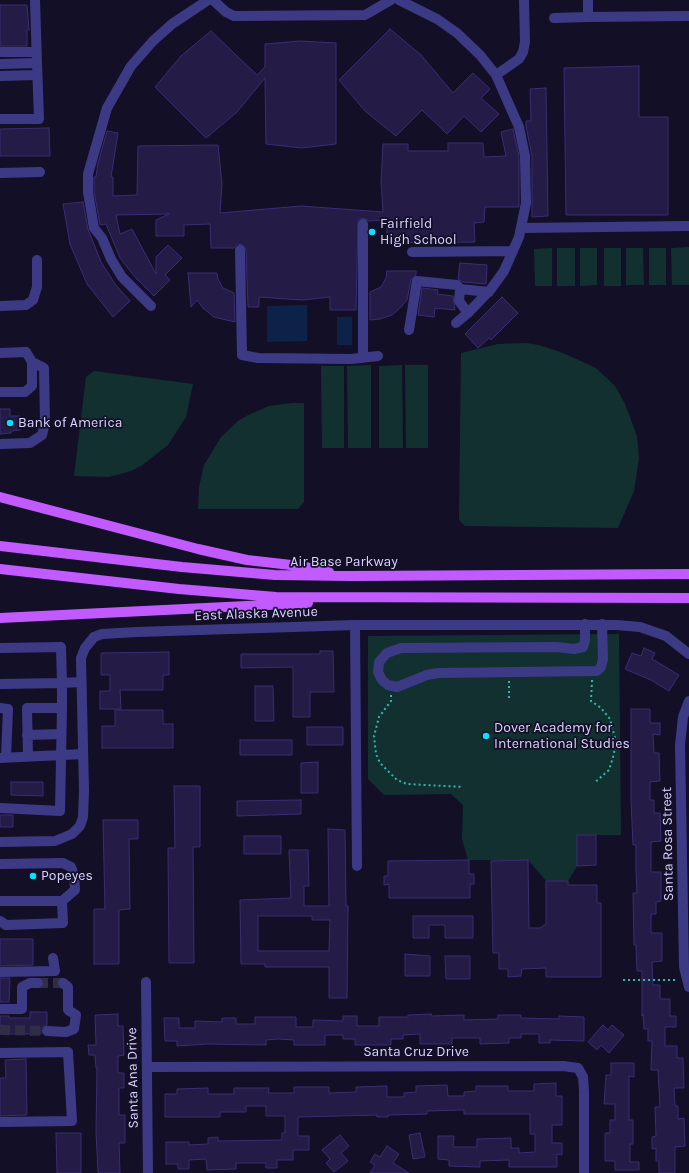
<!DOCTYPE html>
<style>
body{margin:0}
canvas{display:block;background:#130f26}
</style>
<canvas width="689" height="1173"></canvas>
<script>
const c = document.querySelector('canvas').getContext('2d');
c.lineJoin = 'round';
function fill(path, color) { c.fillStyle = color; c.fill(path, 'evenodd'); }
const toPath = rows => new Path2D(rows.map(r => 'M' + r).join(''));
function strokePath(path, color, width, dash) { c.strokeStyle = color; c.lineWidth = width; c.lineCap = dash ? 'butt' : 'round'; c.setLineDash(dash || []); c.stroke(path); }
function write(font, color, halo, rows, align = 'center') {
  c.font = font + ' Karla,sans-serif'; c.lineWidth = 3.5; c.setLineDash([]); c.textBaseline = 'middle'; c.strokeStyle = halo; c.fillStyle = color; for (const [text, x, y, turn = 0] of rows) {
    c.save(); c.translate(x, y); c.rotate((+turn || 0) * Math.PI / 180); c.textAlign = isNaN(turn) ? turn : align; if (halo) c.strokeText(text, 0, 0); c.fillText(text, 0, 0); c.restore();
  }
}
const green = toPath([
 [689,247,689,285,672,285,671,248],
 [552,248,552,286,535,286,534,249],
 [557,248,575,248,575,286,557,286],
 [580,248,597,248,597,285,580,286],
 [604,248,621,248,621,286,604,286],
 [626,248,643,248,644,285,626,285],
 [649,248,666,248,666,285,649,285],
 [526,343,539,345,563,353,596,368,615,386,625,404,637,436,639,458,634,491,618,528,465,526,459,520,461,353,498,344],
 [371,365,371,448,348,448,347,366],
 [402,365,403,448,379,448,379,366],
 [405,365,428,365,428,448,406,448],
 [321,366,344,366,344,448,322,448],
 [94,371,193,384,186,417,168,445,141,466,131,471,109,477,74,476,86,377],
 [292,403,304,403,304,502,298,509,198,509,199,487,204,465,221,437,238,421,248,415,269,406],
 [619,634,621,835,577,835,577,866,568,881,546,881,528,860,468,860,462,839,463,805,451,794,384,795,368,779,368,636]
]);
const water = toPath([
 [307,305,307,341,267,342,267,306],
 [337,317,352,317,352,345,337,345]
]);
const building = toPath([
 [0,5,27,5,29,30,27,30,27,46,0,46,0,5],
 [390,29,421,55,453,93,473,73,490,89,481,98,499,114,481,132,464,116,447,134,422,110,396,136,365,111,339,80,390,29],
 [211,31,257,75,265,67,265,44,300,41,336,43,336,144,301,148,266,144,265,78,237,112,206,138,155,87,181,56,211,31],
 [639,66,639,117,668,117,668,215,566,215,564,68,639,66],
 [546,88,548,216,532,217,532,156,526,126,526,121,531,121,530,89,546,88],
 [49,128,50,156,0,156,0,129,49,128],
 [513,129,519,157,519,207,485,207,484,222,474,223,475,242,387,243,387,223,384,223,384,220,369,221,363,218,358,220,356,310,330,310,330,297,302,300,259,297,259,307,248,307,246,250,243,245,237,244,234,248,211,248,210,224,184,225,184,236,156,236,156,220,169,214,116,215,120,234,132,229,156,274,156,257,168,245,182,258,165,275,170,280,154,296,135,277,120,258,106,224,100,225,94,191,94,177,96,177,98,163,107,131,118,133,111,177,113,177,113,196,137,195,138,146,218,145,222,184,220,213,301,206,383,212,381,182,383,144,408,144,408,151,448,151,448,143,483,143,484,157,506,156,501,132,513,129],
 [83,202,88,229,101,262,115,284,130,301,113,317,87,284,70,244,63,204,83,202],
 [460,263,487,265,486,284,463,282,458,279,460,263],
 [387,271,416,271,416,275,411,280,407,300,401,307,392,315,380,319,370,320,370,292,381,287,386,278,387,271],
 [188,273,217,273,218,279,223,288,234,293,235,322,214,317,203,308,197,300,191,307,188,273],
 [422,288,438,290,437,294,453,296,455,310,435,308,434,317,418,315,422,288],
 [502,297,518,313,491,340,489,338,478,348,465,334,502,297],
 [0,409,10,409,10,416,20,416,20,430,11,431,11,433,0,434,0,409],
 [644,648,655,653,652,659,679,675,669,691,651,680,625,669,632,653,641,656,644,648],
 [320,651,333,651,334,692,310,692,310,717,293,717,293,667,241,668,241,654,320,654,320,651],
 [169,652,169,675,163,675,163,690,120,690,121,709,100,709,100,691,110,691,110,675,101,675,101,653,169,652],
 [255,686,273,686,274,721,255,721,255,686],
 [631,709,650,709,650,723,660,723,660,735,653,734,654,753,659,753,660,781,650,782,650,800,654,800,654,813,660,813,661,841,651,842,651,872,661,872,661,901,656,902,656,914,651,914,651,933,662,933,662,961,652,962,653,985,660,985,660,999,670,999,670,1016,676,1016,676,1027,665,1027,665,1046,677,1046,677,1058,683,1058,684,1088,674,1088,675,1106,678,1106,678,1119,684,1118,685,1146,675,1147,675,1173,659,1173,659,1161,656,1161,656,1148,652,1149,652,1137,656,1136,655,1107,660,1107,658,1070,651,1070,652,1041,648,1041,648,1029,644,1029,643,1014,642,1016,642,971,637,971,636,945,634,945,633,893,637,893,636,871,636,845,633,845,631,801,631,709],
 [115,710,163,710,163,724,173,724,173,748,102,748,102,726,115,726,115,710],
 [307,727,343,727,343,745,307,745,307,727],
 [240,740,292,740,292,755,240,755,240,740],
 [318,762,318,793,301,793,301,763,318,762],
 [11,782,43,782,43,796,11,795,11,782],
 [174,786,200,786,200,847,193,847,194,963,169,963,168,848,175,848,174,786],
 [301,800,301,814,237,816,237,801,301,800],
 [0,815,13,815,13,827,0,827,0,815],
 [103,820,138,820,138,839,129,839,130,909,119,910,119,964,94,964,94,909,105,909,103,820],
 [328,829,345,830,346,906,348,906,347,998,329,998,329,967,265,967,265,964,241,964,240,900,291,898,289,850,308,850,309,886,304,886,304,906,329,906,328,829],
 [258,916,312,916,312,920,330,920,329,951,258,951,258,916],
 [577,835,596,835,596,865,577,866,577,835],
 [244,836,281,836,281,854,244,854,244,836],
 [469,860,469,874,474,874,474,884,470,884,470,898,389,898,389,884,384,885,384,876,388,876,388,861,469,860],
 [528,860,529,928,540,928,546,924,546,881,568,881,568,885,597,885,597,903,601,903,601,977,546,977,546,968,522,969,521,976,508,977,508,969,499,969,499,953,493,953,491,861,528,860],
 [413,916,473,916,473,938,445,938,445,925,429,925,429,938,413,938,413,916],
 [0,939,33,939,33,965,0,966,0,939],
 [405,954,430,956,430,976,405,976,405,954],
 [445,956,470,956,470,979,446,979,445,956],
 [0,978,10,978,9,1002,0,1002,0,978],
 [30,1012,47,1012,47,1025,41,1028,41,1034,0,1034,0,1016,9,1016,9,1018,30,1018,30,1012],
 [118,1014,118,1026,123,1026,124,1055,118,1056,118,1073,124,1073,124,1088,119,1088,119,1115,125,1115,125,1143,119,1143,120,1173,99,1173,98,1172,96,1132,97,1068,96,1068,95,1055,89,1055,88,1045,96,1045,95,1015,118,1014],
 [431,1014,431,1016,464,1015,464,1020,498,1019,498,1015,521,1015,521,1018,559,1019,559,1016,584,1017,584,1041,550,1040,550,1043,539,1043,539,1034,521,1034,521,1038,509,1038,509,1043,480,1044,480,1038,452,1038,452,1044,420,1044,420,1034,403,1035,403,1039,391,1039,391,1045,355,1045,355,1039,343,1039,343,1035,325,1035,325,1045,294,1045,294,1040,278,1039,266,1040,266,1045,207,1044,177,1046,177,1041,165,1041,164,1018,179,1018,179,1028,195,1028,195,1021,222,1022,222,1018,236,1018,236,1024,255,1024,255,1017,296,1017,296,1027,313,1027,313,1020,343,1021,343,1016,357,1016,357,1026,379,1026,379,1017,408,1017,408,1015,431,1014],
 [603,1025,608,1030,612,1025,624,1035,609,1053,601,1045,597,1050,588,1042,603,1025],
 [26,1059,27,1115,0,1116,0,1078,6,1078,5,1060,26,1059],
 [611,1063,634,1063,634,1077,629,1076,629,1120,633,1120,633,1144,630,1144,630,1162,639,1162,639,1170,615,1170,615,1161,605,1161,605,1133,610,1133,610,1120,615,1120,615,1104,604,1104,606,1075,611,1075,611,1063],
 [556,1083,556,1096,562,1096,562,1125,552,1125,552,1143,562,1143,562,1155,557,1154,557,1167,509,1167,509,1160,480,1161,480,1167,449,1166,449,1160,438,1159,438,1136,454,1136,453,1147,477,1147,477,1139,511,1138,511,1148,519,1148,519,1153,535,1152,535,1134,530,1134,530,1114,464,1114,464,1110,427,1111,427,1114,388,1115,388,1117,377,1117,377,1115,298,1117,298,1136,309,1136,309,1150,293,1150,293,1160,277,1160,277,1168,266,1168,266,1163,236,1163,236,1169,207,1170,206,1159,189,1160,189,1169,178,1169,178,1164,166,1164,166,1142,189,1142,189,1145,208,1144,208,1138,218,1137,218,1141,282,1140,282,1133,285,1133,285,1116,266,1116,266,1106,246,1106,246,1112,220,1112,220,1117,165,1117,165,1094,177,1094,177,1089,208,1088,208,1094,234,1094,234,1088,269,1088,268,1093,294,1093,294,1087,329,1087,329,1093,356,1092,356,1087,387,1086,387,1097,404,1097,404,1093,416,1092,416,1086,447,1085,448,1096,464,1096,464,1092,476,1091,476,1086,508,1086,508,1091,534,1091,534,1084,556,1083],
 [56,1133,81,1133,81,1173,57,1173,56,1133],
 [420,1133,425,1157,413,1159,409,1135,420,1133],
 [340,1135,349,1146,341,1153,348,1161,334,1172,326,1163,330,1159,322,1150,340,1135],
 [387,1146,399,1154,393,1163,409,1173,370,1173,375,1165,370,1162,375,1154,380,1157,387,1146]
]);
const minorTunnel = toPath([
 [38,983,63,983],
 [0,1030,47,1031]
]);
const path = toPath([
 [592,680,591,701,601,708,610,719,615,738,614,754,609,770,594,783],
 [509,681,509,698],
 [391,695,391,701,379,717,374,736,376,754,380,763,397,780,407,784,463,787],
 [623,980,675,980]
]);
const minor = toPath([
 [35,0,37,63],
 [213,0,226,12,234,16,365,15,391,0],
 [399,0,437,19,457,33,480,55,496,75,519,127,525,156,526,203,519,237,504,271,491,289,468,313,456,323],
 [588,0,588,17,689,16],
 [554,18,588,17],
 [0,52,36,52],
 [0,64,37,63,39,119,0,119],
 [496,75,519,59,523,52,525,42,524,0],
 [0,76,37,75],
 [0,173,40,172],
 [363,224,363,358],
 [522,228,689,226],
 [240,250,242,355,258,358,351,359,378,356],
 [412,252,513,251],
 [0,306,26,305,33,300,37,287,37,260],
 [151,306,122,277,111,259,102,238,94,228,88,192,88,174,107,108,131,66,153,41,172,24,208,0],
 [468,313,459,301,460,289,489,292],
 [409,330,417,281,457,285,460,289],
 [0,353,26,352,32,362,32,386,25,392,0,392],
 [0,444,30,443,42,435,45,423,44,368,32,362],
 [585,624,585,641,583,647,574,649,556,647,401,648,387,653,379,662,378,672,382,680,388,685,397,687,427,675,438,673,597,671,601,667,603,659,602,624],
 [355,625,357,866],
 [0,648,61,647,62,683,81,682],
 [0,684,62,683,62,708,27,708,28,756],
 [689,701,683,717,680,745,684,967,689,987],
 [0,708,8,709,6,757],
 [27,735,61,734],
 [0,758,83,754],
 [0,808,60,811,62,708],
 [0,842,55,841,72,834,80,826,83,817,84,791,81,658,85,648,94,637,102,634,137,632,355,625,617,625,640,627,666,636,689,654],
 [0,864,63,863,71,867,74,875,75,890,62,901],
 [0,901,62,901,63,923,6,925,0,921],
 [0,972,55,971,53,958],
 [146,982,148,1173],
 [0,1009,22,1009,22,987,30,983,38,983],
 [47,1031,66,1032,74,1029,76,1015,68,1010,68,987,63,983],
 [0,1053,68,1052,72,1121,0,1122],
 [147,1067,563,1066,578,1068,583,1077,584,1091,584,1173]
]);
const major = toPath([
 [0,497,198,549,247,560,300,566,329,572],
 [0,546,182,567,275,575,352,576,689,574],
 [0,569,179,589,276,597,689,598],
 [0,618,308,603]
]);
const markers = [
 [372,232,4,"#00e5ff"],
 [10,423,4,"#00e5ff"],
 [486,736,4,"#00e5ff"],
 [33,876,4,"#00e5ff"]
];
const poiNames = [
 ["Fairfield",380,224],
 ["High School",380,240],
 ["Bank of America",18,423],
 ["Dover Academy for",494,728],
 ["International Studies",494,744],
 ["Popeyes",41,876]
];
const streetNames = [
 ["Air Base Parkway",344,562],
 ["East Alaska Avenue",256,614,-2],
 ["Santa Rosa Street",668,844,-91],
 ["Santa Cruz Drive",416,1052],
 ["Santa Ana Drive",133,1078,-91]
];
fill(green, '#12302f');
fill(water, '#0c2248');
fill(building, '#241b47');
strokePath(building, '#3b2d73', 1);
strokePath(minorTunnel, '#312d47', 10, [10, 5]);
strokePath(path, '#2fb8b0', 2, [2, 3]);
strokePath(minor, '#3d3a85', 10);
strokePath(major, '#c25bff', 10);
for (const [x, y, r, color] of markers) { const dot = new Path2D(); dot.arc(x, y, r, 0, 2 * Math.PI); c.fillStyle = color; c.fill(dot); strokePath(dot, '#130f26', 1.5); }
write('14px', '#d9d4ff', '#130f26', poiNames, 'left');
write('14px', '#d9d4ff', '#130f26', streetNames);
</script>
